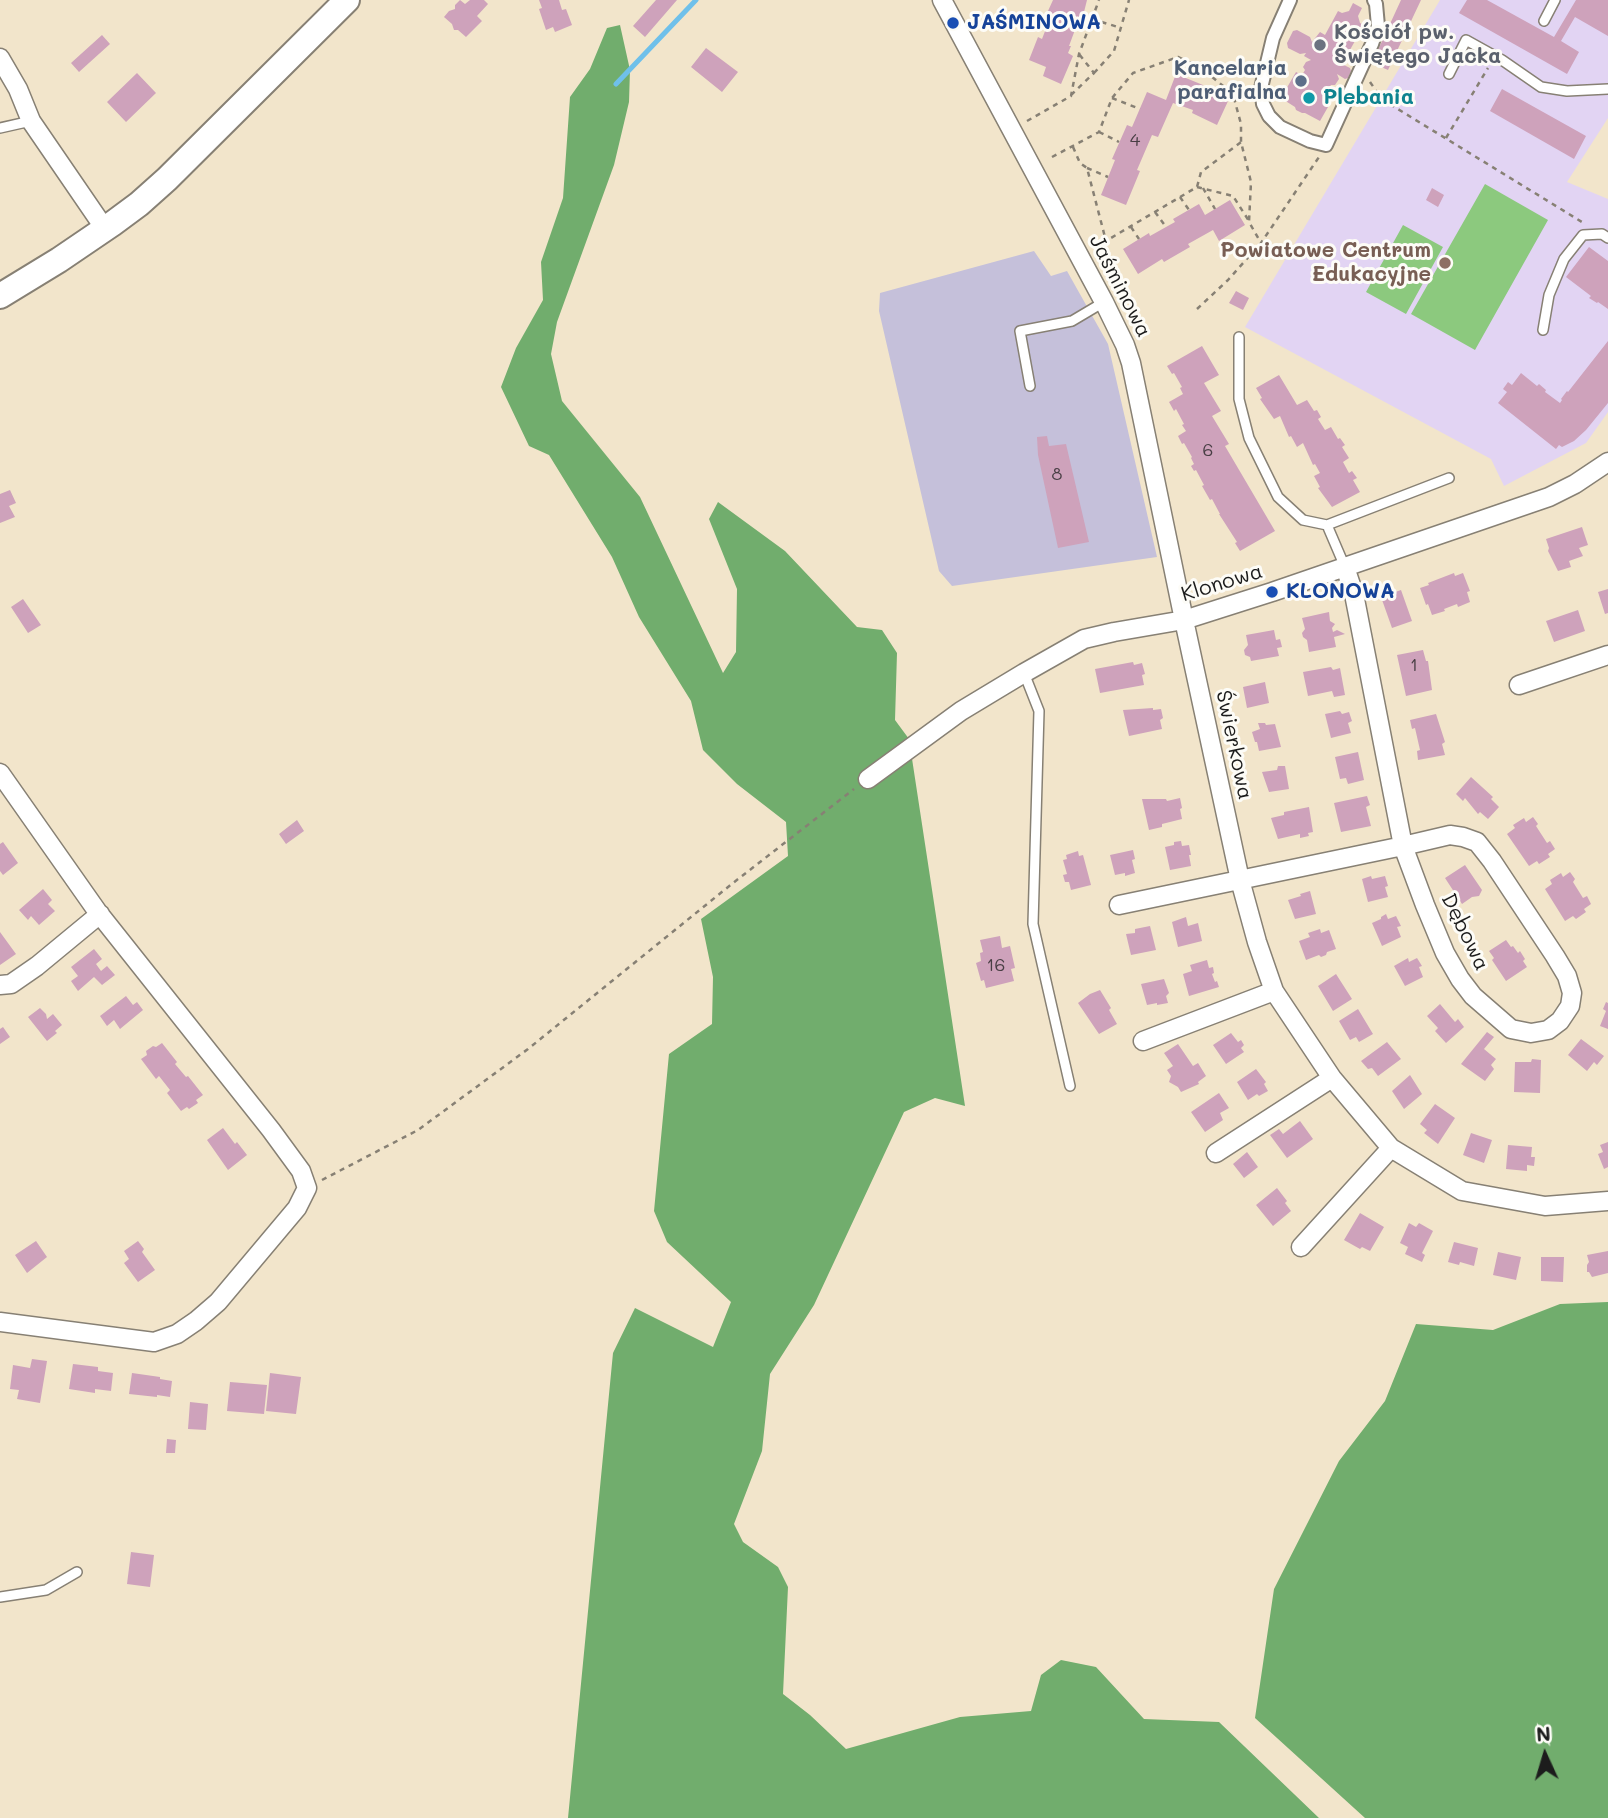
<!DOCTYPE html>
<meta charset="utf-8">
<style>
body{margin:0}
#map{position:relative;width:1608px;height:1818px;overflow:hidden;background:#f2e5cb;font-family:Mali,sans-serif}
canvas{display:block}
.north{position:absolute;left:1510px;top:1720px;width:70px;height:70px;-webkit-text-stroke:5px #fdfcf7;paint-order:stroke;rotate:356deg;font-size:19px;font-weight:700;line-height:28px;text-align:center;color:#1c1c1c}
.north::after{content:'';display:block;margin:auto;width:24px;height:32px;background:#1c1c1c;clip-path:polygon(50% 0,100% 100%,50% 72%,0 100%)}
</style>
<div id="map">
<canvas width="1608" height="1818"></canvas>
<div class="north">N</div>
</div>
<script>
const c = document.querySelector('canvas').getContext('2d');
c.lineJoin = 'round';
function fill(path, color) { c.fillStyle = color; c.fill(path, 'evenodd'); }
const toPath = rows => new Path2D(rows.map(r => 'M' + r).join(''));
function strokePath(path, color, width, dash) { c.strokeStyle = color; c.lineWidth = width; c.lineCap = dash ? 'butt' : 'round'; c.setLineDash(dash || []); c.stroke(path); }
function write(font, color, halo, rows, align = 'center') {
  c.font = font + ' Mali,sans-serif'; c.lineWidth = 6; c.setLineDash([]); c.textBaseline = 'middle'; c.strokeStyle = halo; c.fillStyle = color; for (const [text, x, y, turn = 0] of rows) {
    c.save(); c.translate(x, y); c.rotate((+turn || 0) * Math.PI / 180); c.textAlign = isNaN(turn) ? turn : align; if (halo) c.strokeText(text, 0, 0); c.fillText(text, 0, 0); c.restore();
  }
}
const built = toPath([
 [1440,0,1608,0,1608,118,1567,182,1608,199,1608,412,1586,443,1504,486,1491,459,1245,327]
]);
const industrial = toPath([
 [1034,251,1051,276,1067,271,1108,344,1157,557,952,586,939,571,879,311,880,293]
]);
const green = toPath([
 [1485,184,1548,220,1475,350,1411,314],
 [1403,225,1443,247,1406,314,1366,292]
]);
const forest = toPath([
 [620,25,630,70,629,102,614,165,557,322,551,354,562,401,640,497,723,673,736,652,737,589,709,519,718,502,785,551,857,627,882,630,897,653,895,720,909,739,965,1106,935,1098,904,1112,814,1305,770,1374,762,1451,734,1524,743,1542,778,1567,788,1587,783,1694,810,1715,846,1749,960,1717,1031,1711,1041,1675,1061,1660,1096,1667,1144,1719,1219,1722,1319,1818,568,1818,613,1353,635,1308,713,1347,731,1302,667,1242,654,1211,669,1054,712,1024,713,977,701,919,788,856,786,822,737,784,703,750,691,701,639,617,612,557,549,455,529,446,501,387,516,348,543,300,541,262,563,198,570,97,590,69,607,28],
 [1608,1302,1608,1818,1365,1818,1255,1718,1274,1589,1339,1461,1385,1401,1416,1324,1493,1330,1560,1304]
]);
const stream = toPath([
 [616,84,696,0]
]);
const building = toPath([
 [460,0,465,4,470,0,484,0,488,4,477,16,482,21,466,37,458,30,454,30,452,24,444,17,449,11,455,9,455,5],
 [539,0,559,0,562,10,566,9,572,25,555,32,553,27,546,30,539,9,542,8],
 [656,0,677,0,645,37,633,26],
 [1053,0,1087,0,1082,20,1079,19,1069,46,1071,46,1068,53,1073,56,1061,84,1043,76,1046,67,1029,60,1038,37,1042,39,1052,13,1048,11],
 [1401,0,1421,0,1388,70,1372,63],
 [1467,0,1487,0,1554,37,1576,0,1608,0,1608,36,1575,17,1561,41,1579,52,1567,74,1459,13],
 [1353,3,1362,8,1358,16,1360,23,1364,25,1342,64,1350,68,1351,71,1348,78,1345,79,1337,74,1339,79,1335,85,1331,85,1328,89,1336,93,1320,121,1305,113,1302,113,1296,110,1295,107,1284,100,1287,96,1285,91,1296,72,1302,75,1305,70,1303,67,1306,62,1311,60,1304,56,1306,53,1300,54,1288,48,1287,43,1293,31,1297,30,1310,37,1312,42,1320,32,1325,35,1338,11,1342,13,1349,11],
 [102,35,110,44,79,72,71,63],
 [706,48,738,72,722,92,691,67],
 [137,73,156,93,126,122,107,102],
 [1176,74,1203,85,1202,88,1229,99,1217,125,1192,113,1193,110,1173,103,1158,137,1152,135,1137,170,1140,171,1126,205,1101,195,1115,160,1112,159,1127,125,1132,127,1147,92,1166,100],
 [1502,89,1586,136,1574,159,1490,111],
 [1432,188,1444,195,1438,207,1426,200],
 [1230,200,1245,225,1219,241,1213,230,1188,244,1190,247,1164,262,1162,259,1138,274,1123,249,1149,233,1150,236,1166,227,1175,222,1173,219,1199,204,1205,215],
 [1589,247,1608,261,1608,309,1598,302,1597,303,1589,298,1591,296,1566,277],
 [1236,291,1249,298,1243,310,1229,303],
 [1608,341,1608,403,1586,430,1574,441,1562,447,1559,445,1556,449,1498,403,1507,392,1503,389,1508,382,1512,385,1521,373,1537,386,1539,384,1546,390,1545,392,1560,403,1562,400,1561,399,1567,391,1568,392],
 [1202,346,1219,375,1204,383,1221,411,1212,416,1229,444,1225,446,1275,531,1240,551,1235,543,1237,542,1219,514,1220,514,1212,499,1210,500,1202,486,1204,485,1196,470,1194,471,1191,466,1194,464,1191,458,1192,457,1184,443,1182,444,1178,436,1186,431,1182,425,1184,424,1176,409,1174,411,1169,402,1183,394,1180,388,1182,387,1174,373,1172,374,1167,366],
 [1279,375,1297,405,1307,400,1314,411,1317,410,1321,417,1318,419,1325,430,1331,427,1338,439,1340,438,1345,445,1342,447,1349,458,1343,462,1349,473,1352,471,1357,478,1353,480,1360,492,1332,507,1318,488,1320,487,1314,476,1320,473,1315,464,1313,465,1303,443,1297,447,1291,436,1289,437,1280,416,1274,419,1260,399,1262,398,1256,388],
 [1047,436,1049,446,1066,444,1089,542,1058,548,1038,455,1037,437],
 [10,490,16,503,9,506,15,517,0,523,0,494],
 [1582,527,1588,545,1579,548,1583,556,1569,561,1571,567,1558,571,1548,551,1549,548,1546,539],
 [1454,573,1455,576,1463,573,1470,591,1467,592,1470,602,1458,607,1457,604,1444,609,1445,611,1432,615,1428,604,1426,605,1420,588,1429,585,1428,583],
 [1608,589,1608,613,1605,614,1598,592],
 [1401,590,1412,621,1392,628,1381,597],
 [23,599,41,625,28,633,11,607],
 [1578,610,1585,631,1554,642,1546,621],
 [1329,612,1330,621,1335,624,1332,628,1333,632,1337,630,1345,634,1334,637,1336,647,1309,652,1307,640,1303,637,1302,633,1305,629,1302,618],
 [1274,630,1276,640,1280,639,1282,647,1277,648,1279,656,1251,661,1250,657,1245,655,1244,650,1248,645,1246,635],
 [1423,650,1426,661,1428,661,1432,690,1406,696,1397,655],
 [1133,662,1134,665,1142,663,1145,674,1142,675,1144,685,1100,693,1095,669],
 [1331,667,1333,670,1340,668,1345,695,1334,697,1332,691,1308,696,1303,672],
 [1265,682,1269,703,1247,708,1243,687],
 [1153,708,1153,710,1161,709,1163,718,1160,720,1162,729,1129,736,1123,710],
 [1340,711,1342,714,1349,712,1352,721,1348,723,1351,733,1331,738,1325,714],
 [1436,714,1445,742,1442,744,1445,755,1418,760,1417,751,1420,750,1415,728,1412,729,1410,720],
 [1258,723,1265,723,1266,725,1275,724,1281,747,1259,751,1257,742,1255,742,1252,732,1260,729],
 [1358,752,1364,780,1348,784,1346,778,1340,779,1335,757],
 [1278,766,1285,766,1289,789,1269,792,1262,772,1277,770],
 [1471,777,1493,797,1491,799,1499,807,1488,819,1480,812,1478,814,1465,798,1463,801,1456,794],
 [1367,796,1370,805,1366,807,1371,826,1341,832,1334,803],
 [1180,798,1182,808,1180,809,1182,819,1162,824,1162,827,1149,830,1142,799,1166,799,1167,801],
 [1309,807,1313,832,1308,833,1309,836,1300,838,1300,834,1278,839,1271,818,1284,815,1284,812],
 [1533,817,1538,824,1536,826,1547,843,1550,841,1555,849,1548,854,1550,857,1539,864,1537,861,1529,866,1507,834,1515,828,1513,825,1524,818,1526,822],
 [297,820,304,831,286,844,279,834],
 [1181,841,1182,846,1189,845,1191,855,1189,855,1191,866,1170,870,1165,847,1174,845,1174,842],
 [3,842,18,863,3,875,0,871,0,844],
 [1133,850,1135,859,1132,860,1135,873,1125,876,1125,873,1115,875,1110,855],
 [1078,851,1079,856,1083,855,1091,885,1071,890,1069,882,1065,882,1063,875,1067,874,1063,860,1067,859,1066,855],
 [1465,865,1482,890,1479,896,1472,897,1462,904,1445,878],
 [1570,872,1575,879,1573,882,1583,898,1587,896,1591,904,1584,909,1586,912,1576,919,1573,916,1565,921,1545,889,1552,884,1550,880,1561,873,1563,877],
 [1371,876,1372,879,1385,876,1388,886,1385,887,1388,897,1368,902,1362,879],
 [43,889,52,900,48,904,55,911,39,925,31,916,28,920,19,910],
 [1310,891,1316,914,1295,919,1288,900,1301,896,1300,894],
 [1386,914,1388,919,1396,916,1401,926,1397,927,1401,937,1382,946,1372,923,1381,919,1381,917],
 [1186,917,1188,926,1198,923,1202,941,1178,947,1172,922],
 [1150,926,1156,950,1131,955,1126,934,1135,933,1135,929],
 [1320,929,1321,933,1329,930,1336,949,1327,952,1326,955,1321,957,1319,955,1306,960,1299,941,1310,937,1308,933],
 [0,932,16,954,0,965],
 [1000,936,1002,948,1010,946,1015,968,1011,969,1014,981,986,988,984,980,981,981,976,963,981,961,980,953,983,952,980,940],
 [1506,940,1511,947,1513,946,1518,953,1520,951,1525,959,1523,961,1527,967,1506,981,1492,960,1494,958,1489,951],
 [94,949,102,959,96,964,101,971,107,966,115,975,102,985,94,977,78,991,71,981,78,976,71,967],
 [1408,958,1409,962,1417,958,1422,966,1419,967,1423,977,1405,986,1394,966],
 [1207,960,1209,968,1213,967,1214,973,1212,974,1215,982,1217,981,1219,987,1189,996,1183,974,1192,971,1190,965],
 [1336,974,1352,999,1333,1011,1318,986],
 [1164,979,1169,993,1166,996,1168,1003,1157,1005,1157,1003,1147,1005,1141,984],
 [1100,990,1111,1008,1109,1010,1117,1024,1099,1034,1078,1003,1090,994],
 [126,996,133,1005,137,1002,143,1010,120,1029,114,1020,107,1026,100,1016],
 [1606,1002,1608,1003,1608,1029,1600,1026,1606,1011,1603,1009],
 [1440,1004,1455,1022,1458,1019,1464,1027,1446,1043,1435,1031,1438,1028,1427,1016],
 [40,1008,46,1014,47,1019,53,1014,62,1025,55,1031,57,1033,47,1041,28,1017],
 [1358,1009,1373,1034,1359,1042,1356,1037,1350,1040,1339,1021],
 [3,1027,10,1037,0,1044,0,1029],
 [1487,1032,1494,1037,1484,1049,1496,1059,1491,1065,1494,1069,1485,1081,1461,1064],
 [1231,1033,1238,1042,1241,1040,1244,1045,1241,1048,1244,1052,1226,1064,1213,1045],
 [1581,1039,1604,1056,1597,1065,1594,1062,1587,1071,1568,1055],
 [1387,1042,1401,1059,1378,1076,1372,1068,1368,1069,1361,1061],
 [162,1043,177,1062,175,1064,186,1077,188,1076,203,1095,196,1100,198,1103,189,1109,187,1107,181,1111,167,1093,170,1090,159,1076,156,1079,141,1059,147,1055,146,1051,153,1046,156,1047],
 [1178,1044,1193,1066,1198,1063,1206,1076,1198,1082,1199,1084,1181,1092,1178,1087,1169,1082,1171,1076,1167,1070,1173,1066,1164,1053],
 [1532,1059,1541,1060,1540,1093,1514,1092,1515,1062,1531,1062],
 [1256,1069,1266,1082,1264,1084,1268,1091,1259,1096,1257,1094,1248,1100,1237,1082],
 [1410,1075,1422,1094,1404,1109,1392,1091],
 [1219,1093,1229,1108,1220,1113,1223,1120,1205,1132,1191,1112],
 [1435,1104,1455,1118,1438,1144,1424,1133,1427,1130,1420,1124],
 [1300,1121,1313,1139,1287,1158,1270,1135,1279,1129,1283,1134],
 [223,1128,235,1144,237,1142,247,1155,228,1170,207,1140],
 [1471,1133,1492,1140,1484,1163,1463,1155],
 [1608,1142,1608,1167,1604,1169,1598,1154,1603,1152,1600,1145],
 [1508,1145,1532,1147,1531,1157,1535,1157,1534,1166,1527,1165,1527,1171,1506,1169],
 [1247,1152,1258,1167,1244,1178,1233,1164],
 [1277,1188,1287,1201,1285,1203,1291,1211,1273,1226,1256,1205],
 [1360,1213,1384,1227,1370,1251,1362,1247,1360,1249,1344,1240],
 [1409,1223,1416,1227,1419,1223,1433,1231,1422,1253,1425,1255,1422,1262,1405,1254,1408,1247,1400,1243],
 [36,1241,47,1257,27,1273,15,1255],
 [138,1241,144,1249,142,1252,155,1270,138,1282,124,1263,129,1259,124,1251],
 [1454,1242,1478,1248,1474,1266,1460,1262,1459,1265,1448,1262],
 [1608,1251,1608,1273,1592,1277,1589,1272,1587,1272,1587,1265,1589,1262,1587,1255],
 [1498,1252,1521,1257,1516,1280,1493,1275],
 [1541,1257,1564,1257,1563,1282,1541,1281],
 [32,1359,47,1361,40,1403,17,1399,19,1390,10,1389,13,1365,30,1368],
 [73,1364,98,1367,98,1371,113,1373,111,1391,95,1389,95,1393,69,1389],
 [132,1373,160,1377,160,1379,172,1381,170,1397,157,1395,157,1397,129,1394],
 [270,1373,301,1377,296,1414,266,1411],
 [230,1382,267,1385,264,1414,227,1411],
 [190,1402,208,1404,206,1430,188,1429],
 [167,1439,176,1440,175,1453,166,1453],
 [131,1552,154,1555,150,1587,127,1584]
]);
const path = toPath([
 [1092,19,1121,28],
 [1094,73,1114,51,1129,0],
 [1370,82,1377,92,1388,103,1582,222],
 [1071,95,1094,73,1079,54],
 [1112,98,1140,109],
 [1027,121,1071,96,1079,54,1099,0],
 [1099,132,1119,142],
 [1446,138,1488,68],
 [1073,147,1080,163,1087,168,1106,241],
 [1052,157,1099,132,1112,98,1133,73,1178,57,1200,67,1228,90,1234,98,1241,124,1241,142,1251,182,1249,222,1261,243],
 [1087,168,1108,177],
 [1197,187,1233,196,1249,221],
 [1203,188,1215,209],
 [1180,197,1189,210],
 [1155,212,1166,227],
 [1131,227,1139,239],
 [1094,248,1197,187,1201,172,1241,142],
 [1197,309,1228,280,1261,243,1319,157],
 [322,1180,418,1130,528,1049,733,883,854,789]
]);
const service = toPath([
 [1544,21,1555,0],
 [1449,74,1466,40,1502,60,1541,87,1567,91,1608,89],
 [0,128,31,121],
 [1543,330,1549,295,1564,259,1583,235,1602,234,1608,238],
 [1239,337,1239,399,1249,438,1278,497,1303,520,1327,525],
 [1030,386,1020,331,1072,321,1104,302],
 [1345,567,1327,525,1449,478],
 [1024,673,1039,711,1033,924,1070,1086],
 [0,1597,46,1590,77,1572]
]);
const pedestrian = toPath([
 [1290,0,1273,38,1261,88,1263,104,1269,116,1280,127,1310,141,1326,145,1372,44,1378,26,1376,4,1374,0]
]);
const minor = toPath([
 [942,0,1104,302,1125,345,1131,363,1184,620,1240,880,1257,942,1274,991,1332,1078,1391,1148,1462,1191,1545,1206,1608,1201],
 [0,58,18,89,31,121,105,229],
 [1519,685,1608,655],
 [0,773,97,911,271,1130,301,1171,307,1188,297,1208,218,1302,196,1321,177,1334,154,1342,0,1322],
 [868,779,961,711,1024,673,1084,639,1114,632,1184,620,1272,592,1549,497,1575,484,1608,462],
 [1119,905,1403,846,1450,835,1463,837,1477,842,1492,861,1555,956,1567,976,1572,993,1570,1006,1560,1021,1548,1030,1531,1033,1511,1029,1473,996,1460,979,1445,953,1425,905,1403,846,1354,594,1345,567],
 [0,985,11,984,37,966,100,914],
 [1143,1041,1274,991],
 [1216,1153,1332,1078],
 [1301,1247,1391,1148]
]);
const secondary = toPath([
 [0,296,59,260,112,224,139,204,167,179,347,0]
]);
const markers = [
 [953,23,7,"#1a4fb4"],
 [1320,45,7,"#6b7280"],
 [1301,81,7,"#5c6f8a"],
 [1309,98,7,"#0f9aa8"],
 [1445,263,7,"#8d6e63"],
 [1272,592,7,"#1a4fb4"]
];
const numberNames = [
 ["4",1135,140],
 ["6",1208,450],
 ["8",1057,474],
 ["1",1414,665],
 ["16",996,965]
];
const transitNames = [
 ["JAŚMINOWA",967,23],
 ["KLONOWA",1286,592]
];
const worshipNames = [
 ["Kościół pw.",1334,33],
 ["Świętego Jacka",1334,57]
];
const serviceNames = [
 ["Kancelaria",1287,69],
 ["parafialna",1287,93]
];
const cultureNames = [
 ["Plebania",1323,98]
];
const educationNames = [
 ["Powiatowe Centrum",1431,251],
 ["Edukacyjne",1431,275]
];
const streetNames = [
 ["Jaśminowa",1120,286,63],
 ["Klonowa",1222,583,-17],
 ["Świerkowa",1234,745,78],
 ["Dębowa",1465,932,64]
];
fill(built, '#e2d4f3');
fill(industrial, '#c5c0da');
fill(green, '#8cc97e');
fill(forest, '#71ad6d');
strokePath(stream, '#6fc0ea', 5);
fill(building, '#cea2bb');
strokePath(service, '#878074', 12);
strokePath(pedestrian, '#878074', 16);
strokePath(minor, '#878074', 21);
strokePath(secondary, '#878074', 28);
strokePath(path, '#878074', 2.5, [5, 5]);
strokePath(service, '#fff', 9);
strokePath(pedestrian, '#fff', 12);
strokePath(minor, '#fff', 18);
strokePath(secondary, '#fff', 24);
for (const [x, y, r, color] of markers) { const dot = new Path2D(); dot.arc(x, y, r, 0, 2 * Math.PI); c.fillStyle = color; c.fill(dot); strokePath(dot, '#fdfcf7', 2.5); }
write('18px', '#483e44', null, numberNames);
write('bold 21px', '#164399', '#fdfcf7', transitNames, 'left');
write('bold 21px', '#5b616d', '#fdfcf7', worshipNames, 'left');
write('bold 21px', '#4e5e75', '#fdfcf7', serviceNames, 'right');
write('bold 21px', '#0d838f', '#fdfcf7', cultureNames, 'left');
write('bold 21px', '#785e54', '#fdfcf7', educationNames, 'right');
write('21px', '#1c1c1c', '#fdfcf7', streetNames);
</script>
